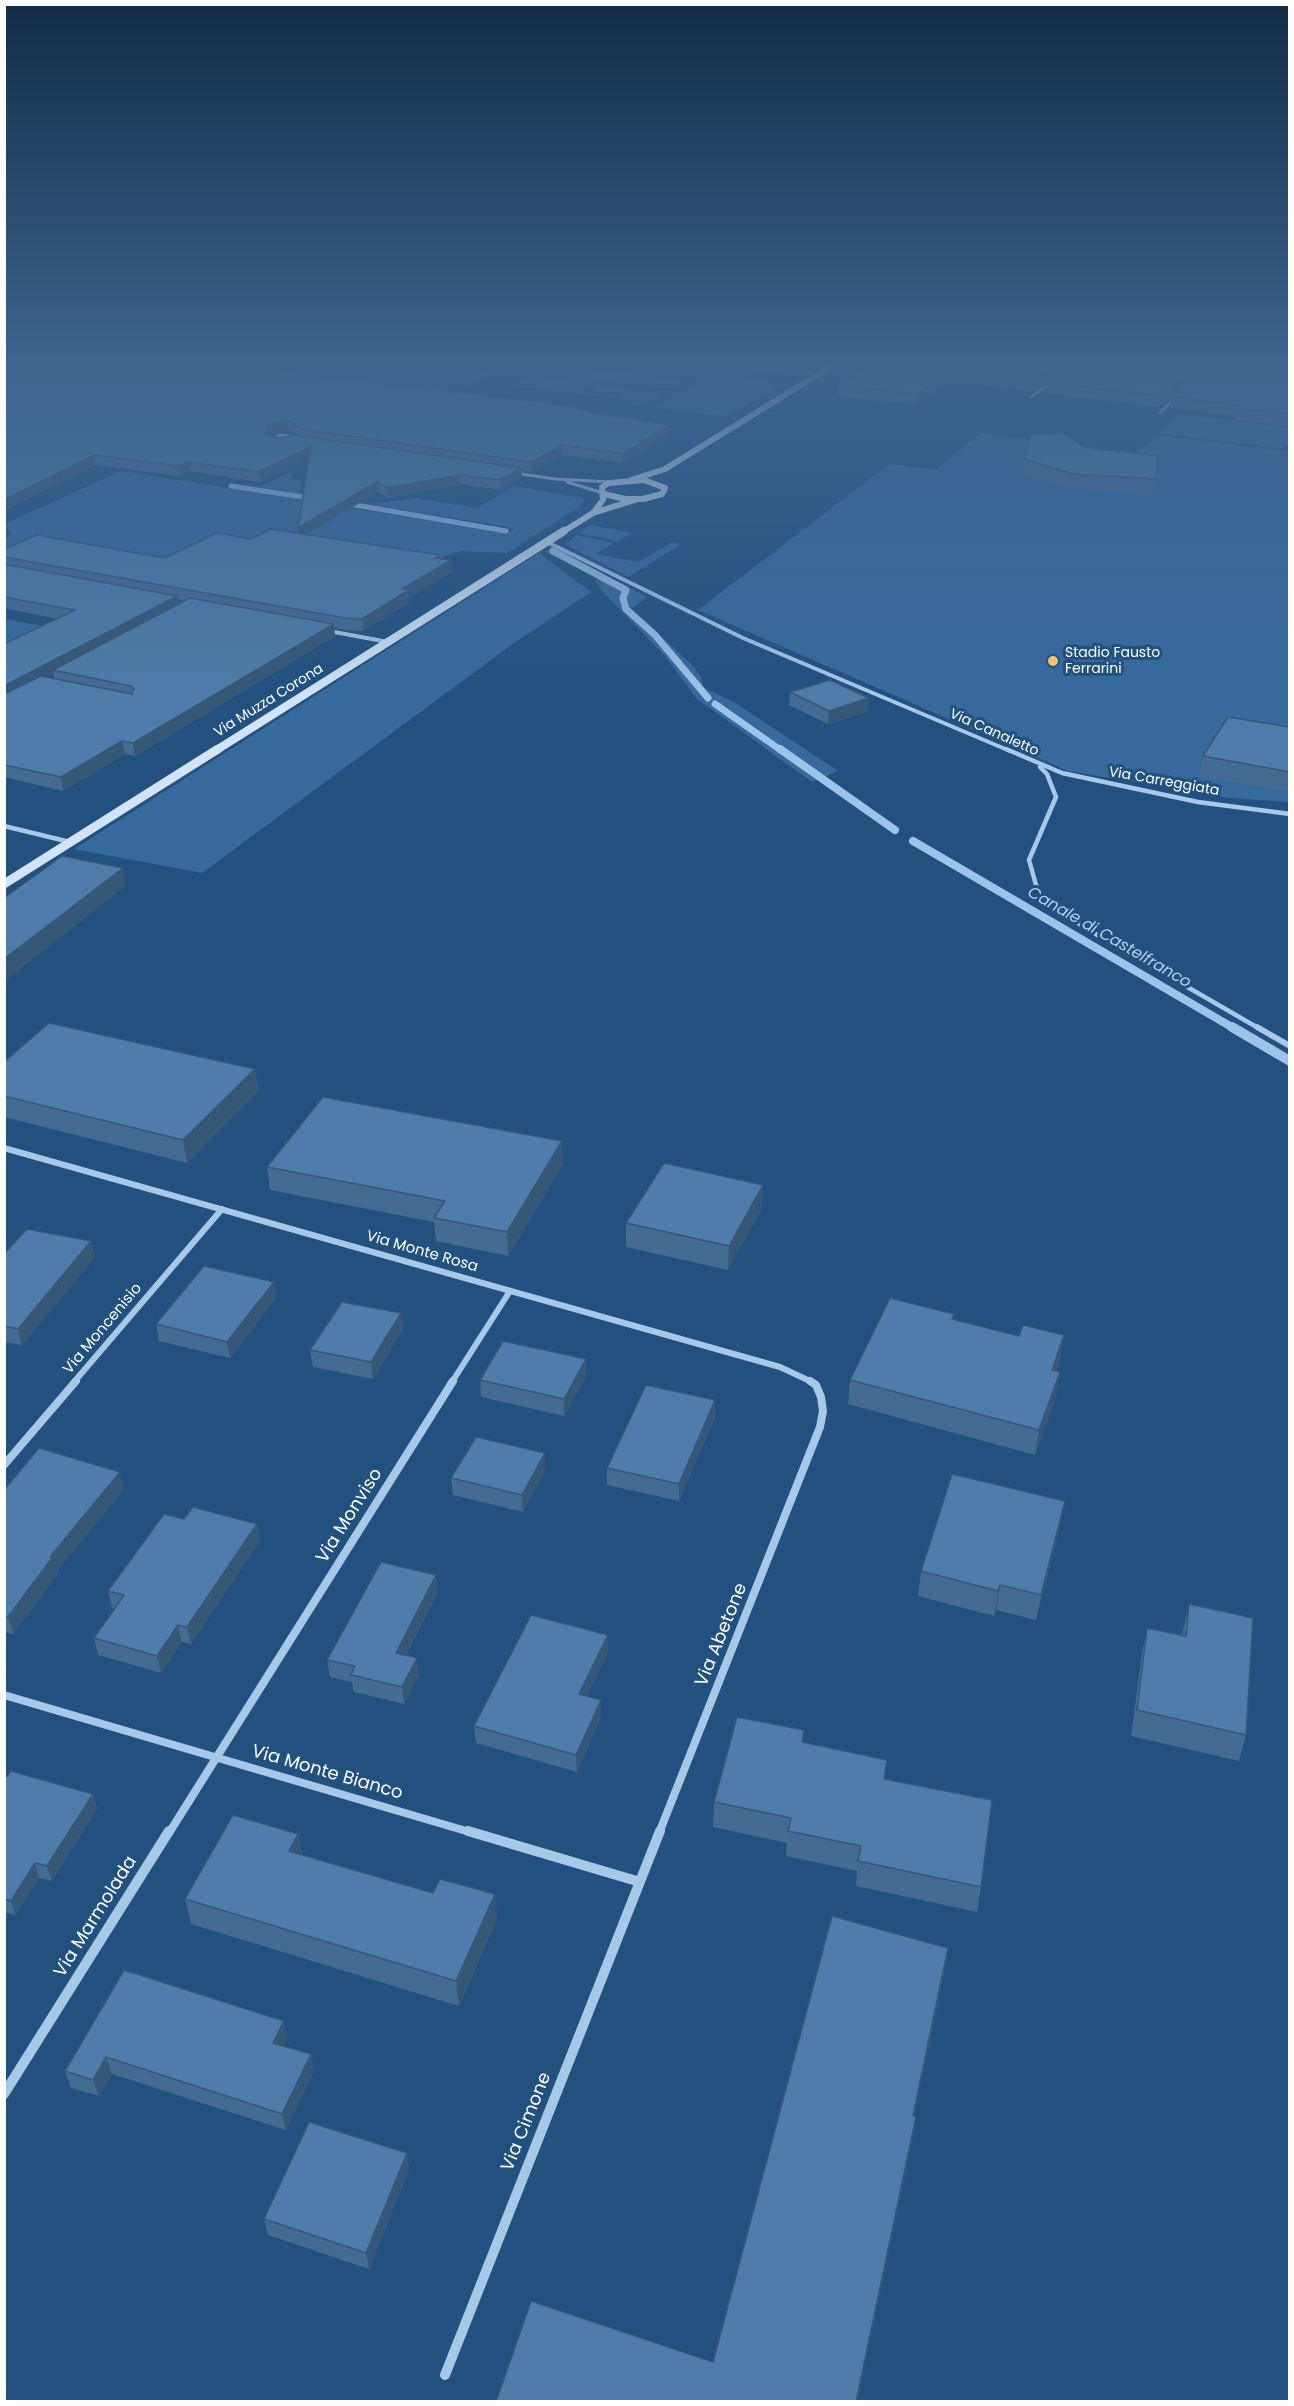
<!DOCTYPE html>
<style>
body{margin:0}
#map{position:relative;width:1294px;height:2406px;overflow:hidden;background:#22507f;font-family:Poppins,sans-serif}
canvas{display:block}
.frame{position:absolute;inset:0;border:6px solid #fff;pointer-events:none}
</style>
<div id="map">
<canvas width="1294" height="2406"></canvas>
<div class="frame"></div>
</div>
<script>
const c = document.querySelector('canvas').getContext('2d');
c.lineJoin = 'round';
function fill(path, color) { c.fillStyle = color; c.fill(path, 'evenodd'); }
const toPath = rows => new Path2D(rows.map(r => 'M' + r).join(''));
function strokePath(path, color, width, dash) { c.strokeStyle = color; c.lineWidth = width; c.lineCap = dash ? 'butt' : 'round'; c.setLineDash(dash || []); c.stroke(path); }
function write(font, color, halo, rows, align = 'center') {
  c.font = font + ' Poppins,sans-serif'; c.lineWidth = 6; c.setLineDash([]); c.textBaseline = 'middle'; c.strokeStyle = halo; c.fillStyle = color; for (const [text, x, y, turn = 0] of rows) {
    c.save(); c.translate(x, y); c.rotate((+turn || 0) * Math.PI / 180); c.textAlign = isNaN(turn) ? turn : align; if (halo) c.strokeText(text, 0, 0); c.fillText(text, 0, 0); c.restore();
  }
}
const green = toPath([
 [122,361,405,361,495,372,464,386,454,385,441,392,305,433,278,429],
 [675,361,811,361,795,376],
 [554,365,681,381,667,389,539,373],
 [713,374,784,383,728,417,654,407],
 [531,376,592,384,580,391,617,396,613,398,511,386],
 [599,385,662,393,640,405,630,404,634,401,620,399,626,395,589,390],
 [1177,414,1290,427,1289,438,1283,448,1276,448,1158,433],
 [980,433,1136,454,1156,435,1289,451,1289,802,1229,798,1068,771,698,610,889,464,936,470],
 [121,471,506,533,514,528,366,504,411,499,407,497,477,508,515,486,585,499,578,508,507,553,461,551,345,589,5,555,5,540,11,534,5,524],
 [293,471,291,480,302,480,299,494,259,487],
 [591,525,600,527,632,533,617,541,579,533],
 [576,535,614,543,596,554,638,562,673,542,681,544,628,577,566,545],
 [549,549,560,551,647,597,631,609,692,665,701,677,703,687,737,704,838,771,812,782,697,699,665,656,604,593,596,583,597,578,545,552],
 [539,553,591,592,514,643,202,873,74,849],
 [5,619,43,626,5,645]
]);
const streamFar3 = toPath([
 [231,486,316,499],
 [344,503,506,531]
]);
const streamFar2 = toPath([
 [553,551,626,590,623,598,626,609,655,635,708,698],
 [715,704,782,751]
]);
const streamFar1 = toPath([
 [780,749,895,830],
 [913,841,1235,1029]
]);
const stream = toPath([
 [1232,1027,1290,1061]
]);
const streetFar5 = toPath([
 [1202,371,1212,361],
 [1031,397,1048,384],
 [1160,413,1176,397],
 [269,440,281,435,300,438],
 [515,473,555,479,612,482],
 [567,482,603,493]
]);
const streetFar4 = toPath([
 [547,542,743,638,1010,751],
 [329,631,388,642]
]);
const streetFar3 = toPath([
 [1006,749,1062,773,1198,802,1290,814],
 [1040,767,1047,774,1056,797,1029,860,1036,885,1045,897,1082,926,1260,1029],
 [4,826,70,842]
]);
const streetFar2 = toPath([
 [1257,1027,1290,1046],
 [4,1148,780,1367,812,1382],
 [74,1382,222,1209],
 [452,1382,510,1291]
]);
const streetFar1 = toPath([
 [4,1465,76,1381],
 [4,1695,473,1833],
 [169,1833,453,1381],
 [659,1833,820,1427,823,1411,821,1397,816,1385,810,1381]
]);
const street = toPath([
 [468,1831,640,1882],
 [4,2094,169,1831],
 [445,2375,660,1831]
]);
const secondaryFar2 = toPath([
 [631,480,665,469,840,361],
 [593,513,603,500,602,487,609,483,644,480,665,488,662,494,643,499,625,499,604,494],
 [561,533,593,513,638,499]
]);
const secondaryFar1 = toPath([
 [215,751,564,531]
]);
const secondary = toPath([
 [4,884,218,749]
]);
const wall = toPath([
 [4,361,257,367,335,378,580,407,580,410,670,434,623,463,562,455,532,472,522,470,522,478,501,490,460,484,389,498,378,492,307,534,440,559,452,572,410,597,410,602,363,631,346,630,334,628,335,636,135,756,125,754,63,791,4,777,4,644,57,619,4,608,4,549,165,558,251,539,298,533,309,457,260,482,190,471,180,476,95,465],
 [289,430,298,435,280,438,270,435,270,433],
 [177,599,185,601,178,604],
 [54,674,54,678,48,677],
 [872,361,1208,361,1202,366,1194,365,1192,375,1161,407,1043,393,1044,383,1032,391,947,382,915,405,837,396,838,385,871,363],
 [1212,361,1290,361,1290,426,1236,420,1236,416,1170,408,1172,397,1212,366],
 [1290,430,1290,446,1284,446,1287,434],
 [1083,447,1156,479,1153,495,1072,489,1022,474,1024,459],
 [790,692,868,711,828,724,789,705],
 [1290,727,1290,791,1289,792,1199,776,1203,756],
 [4,1062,255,1069,258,1091,187,1163,4,1117],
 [563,1164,508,1256,436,1241,434,1222,270,1190,267,1167],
 [762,1208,728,1270,626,1247,626,1223],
 [91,1241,95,1257,22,1345,4,1342,4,1254],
 [274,1282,276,1298,230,1358,159,1341,156,1324],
 [401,1313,403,1329,373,1379,313,1367,310,1350],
 [954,1320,1019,1336,1064,1335,1060,1360,1056,1371,1056,1397,1035,1455,848,1404,850,1380],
 [586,1359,586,1376,564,1416,481,1397,480,1380],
 [715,1417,679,1501,607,1485,607,1468],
 [545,1470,523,1512,453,1495,451,1478],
 [124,1489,56,1572,57,1575,13,1634,4,1632,4,1490],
 [184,1519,257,1524,260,1541,191,1644,182,1642,161,1673,98,1655,94,1638,115,1609,112,1608,108,1591],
 [1060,1526,1036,1620,996,1610,994,1616,918,1596,921,1571],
 [438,1592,406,1655,419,1675,404,1704,354,1692,352,1682,330,1677,327,1660],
 [1189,1604,1246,1735,1239,1761,1131,1736,1142,1653,1147,1628,1182,1635],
 [608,1653,587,1696,601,1700,601,1717,577,1772,476,1743,474,1726],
 [804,1730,803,1743,885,1779,981,1887,977,1912,856,1886,857,1871,786,1856,787,1843,713,1827,714,1802],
 [4,1780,93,1794,97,1809,52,1881,39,1878,15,1915,4,1912],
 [298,1834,302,1855,433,1893,495,1894,497,1919,459,2006,191,1924,185,1899],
 [124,1970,287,2038,283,2046,311,2054,314,2071,286,2130,112,2074,99,2096,71,2088,65,2071],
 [407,2153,409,2169,369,2269,268,2235,264,2219]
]);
const shadedWall = toPath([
 [1059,361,1072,361,1032,391,1033,380],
 [1203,361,1208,361,1202,366],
 [257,362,258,371,249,365],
 [1194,364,1192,375,1161,407,1162,396],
 [948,372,947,382,915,405,916,394],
 [288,421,289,430,270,433,266,443,265,434,269,424],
 [670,425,670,434,623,463,623,454],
 [562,445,562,455,532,472,532,462],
 [311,446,312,456,260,482,259,472],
 [94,455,95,465,4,511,4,500],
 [189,462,190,471,180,476,179,466],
 [521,468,522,478,501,490,500,480],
 [459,475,460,484,389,498,388,488],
 [377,482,378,492,299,539,298,528],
 [451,560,452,572,410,597,410,602,363,631,362,619,402,589],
 [177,596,178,607,53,670,54,674,4,700,4,686],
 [334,624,335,636,135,756,133,743],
 [869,698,868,711,828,724,829,711],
 [122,741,125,754,63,791,61,777],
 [123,868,126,886,4,982,4,959],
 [255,1069,258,1091,187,1163,183,1140],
 [562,1141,563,1164,508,1256,507,1232],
 [763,1185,762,1208,728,1270,729,1246],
 [91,1241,95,1257,22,1345,18,1329],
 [274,1282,276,1298,230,1358,227,1342],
 [401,1313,403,1329,373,1379,371,1362],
 [1064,1335,1060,1360,1048,1394,1052,1370],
 [586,1359,586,1376,564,1416,564,1399],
 [1060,1372,1056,1397,1035,1455,1039,1430],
 [715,1400,715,1417,679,1501,679,1484],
 [545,1453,545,1470,523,1512,522,1495],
 [120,1472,124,1489,56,1572,57,1575,13,1634,8,1617,50,1557],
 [1065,1501,1060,1526,1036,1620,1041,1595],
 [257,1524,260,1541,191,1644,187,1627],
 [436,1575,438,1592,398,1670,396,1653],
 [1000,1585,996,1610,994,1616,998,1591],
 [178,1625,182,1642,161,1673,157,1656],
 [608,1635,608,1653,580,1712,579,1694],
 [417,1658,419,1675,404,1704,402,1687],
 [601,1700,601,1717,577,1772,576,1755],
 [93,1794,97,1809,52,1881,47,1866],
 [298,1834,302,1860,289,1851],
 [35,1863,39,1878,15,1915,11,1901],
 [495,1894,497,1919,459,2006,456,1981],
 [948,1948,943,1980,908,2147,913,2116],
 [284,2021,287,2038,277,2060,273,2043],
 [311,2054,314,2071,286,2130,282,2114],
 [106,2057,112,2074,99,2096,93,2080],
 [916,2117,911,2148,857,2402,856,2402],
 [407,2153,409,2169,369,2269,366,2253]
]);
const building = toPath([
 [9,361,247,361,257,362,249,365,335,378,580,407,576,410,670,425,623,454,562,445,532,462,303,429,288,421,269,424,265,434,280,438,295,435,521,468,500,480,459,475,388,488,377,482,298,528,311,446,259,472,189,462,179,466,94,455,4,500,4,362,9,361],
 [875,361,1059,361,1033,380,948,372,916,394,838,385,875,361],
 [1071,361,1162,361,1194,364,1162,396,1044,382,1071,361],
 [1256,361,1290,361,1290,365,1256,361],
 [1204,366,1290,375,1290,414,1238,409,1238,405,1172,397,1204,366],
 [1063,433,1083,447,1158,456,1156,479,1074,474,1024,459,1031,435,1043,434,1063,433],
 [271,529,440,555,435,558,451,560,402,589,409,590,362,619,345,618,4,557,4,549,37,535,165,558,217,533,251,539,271,529],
 [4,564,177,596,4,686,4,644,75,610,4,597,4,564],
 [190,598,334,624,133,743,122,741,61,777,4,765,4,694,41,676,132,694,134,689,131,686,53,670,190,598],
 [830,680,869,698,829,711,790,692,830,680],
 [1228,717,1290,727,1290,772,1203,756,1228,717],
 [62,856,123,868,4,959,4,898,62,856],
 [49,1023,255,1069,183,1140,4,1096,4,1062,49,1023],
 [323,1097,562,1141,507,1232,434,1218,445,1201,267,1167,323,1097],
 [664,1163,763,1185,729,1246,626,1223,664,1163],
 [27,1229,91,1241,18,1329,4,1326,4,1254,27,1229],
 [204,1266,274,1282,227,1342,156,1324,204,1266],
 [890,1298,954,1314,952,1319,1019,1336,1023,1325,1064,1335,1052,1370,1060,1372,1039,1430,850,1380,890,1298],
 [342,1302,401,1313,371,1362,310,1350,342,1302],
 [503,1341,586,1359,564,1399,480,1380,503,1341],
 [646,1385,715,1400,679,1484,607,1468,646,1385],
 [476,1437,545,1453,522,1495,451,1478,476,1437],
 [39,1448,120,1472,50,1557,52,1558,8,1617,4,1616,4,1490,39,1448],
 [952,1474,1065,1501,1041,1595,1000,1585,998,1591,921,1571,952,1474],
 [193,1507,257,1524,187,1627,178,1625,157,1656,94,1638,124,1595,108,1591,164,1514,184,1519,193,1507],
 [381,1562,436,1575,396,1653,417,1658,402,1687,351,1675,355,1666,327,1660,381,1562],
 [1189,1604,1253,1618,1246,1735,1137,1710,1147,1628,1186,1636,1189,1604],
 [531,1615,608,1635,579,1694,601,1700,576,1755,474,1726,531,1615],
 [737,1717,804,1730,802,1742,887,1760,884,1779,992,1800,981,1887,858,1861,861,1846,788,1831,791,1818,714,1802,737,1717],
 [11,1771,93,1794,47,1866,35,1863,11,1901,4,1899,4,1780,11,1771],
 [233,1815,298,1834,289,1851,433,1893,440,1879,495,1894,456,1981,185,1899,233,1815],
 [832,1916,948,1948,913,2116,916,2117,856,2402,496,2402,531,2301,713,2362,832,1916],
 [124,1970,284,2021,273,2043,311,2054,282,2114,106,2057,93,2080,65,2071,124,1970],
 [309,2122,407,2153,366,2253,264,2219,309,2122]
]);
const markers = [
 [1053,661,6,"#f2c36a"]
];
const farPoinames = [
 ["Stadio Fausto",1065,653],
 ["Ferrarini",1065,669]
];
const farStreetnames = [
 ["Via Muzza Corona",269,701,-32],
 ["Via Canaletto",994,733,24],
 ["Via Carreggiata",1164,782,10]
];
const streetNames = [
 ["Via Monte Rosa",422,1252,16],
 ["Via Moncenisio",103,1329,-50]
];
const waterNames = [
 ["Canale di Castelfranco",1109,938,30]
];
const nearStreetnames = [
 ["Via Monviso",350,1516,-58],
 ["Via Abetone",722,1635,-68],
 ["Via Monte Bianco",327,1773,16],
 ["Via Marmolada",96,1917,-58],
 ["Via Cimone",527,2122,-68]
];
fill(green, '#366a9d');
strokePath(streamFar3, '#9cc3e8', 5);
strokePath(streamFar2, '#9cc3e8', 7);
strokePath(streamFar1, '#9cc3e8', 8);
strokePath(stream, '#9cc3e8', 10);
strokePath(streetFar5, '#a8c8e7', 3);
strokePath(streetFar4, '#a8c8e7', 4);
strokePath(streetFar3, '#a8c8e7', 4.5);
strokePath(streetFar2, '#a8c8e7', 6);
strokePath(streetFar1, '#a8c8e7', 8);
strokePath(street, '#a8c8e7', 10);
strokePath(secondaryFar2, '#d2e3f6', 6);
strokePath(secondaryFar1, '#d2e3f6', 8);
strokePath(secondary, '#d2e3f6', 9);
fill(wall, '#446b92');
fill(shadedWall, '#375777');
fill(building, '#4f7caa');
strokePath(building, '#375777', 1.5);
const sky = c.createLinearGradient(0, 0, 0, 698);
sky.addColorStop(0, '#132c46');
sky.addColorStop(0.52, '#3e6490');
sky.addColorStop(1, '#3e649000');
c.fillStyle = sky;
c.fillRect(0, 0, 1294, 698);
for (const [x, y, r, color] of markers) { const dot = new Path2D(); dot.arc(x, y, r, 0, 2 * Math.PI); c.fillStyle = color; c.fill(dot); strokePath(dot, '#22507f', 2); }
write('14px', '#fff', '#22507f', farPoinames, 'left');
write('14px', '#fff', '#22507f', farStreetnames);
write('15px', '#fff', '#22507f', streetNames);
write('italic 16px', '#b3d1ee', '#22507f', waterNames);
write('18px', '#fff', '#22507f', nearStreetnames);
</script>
